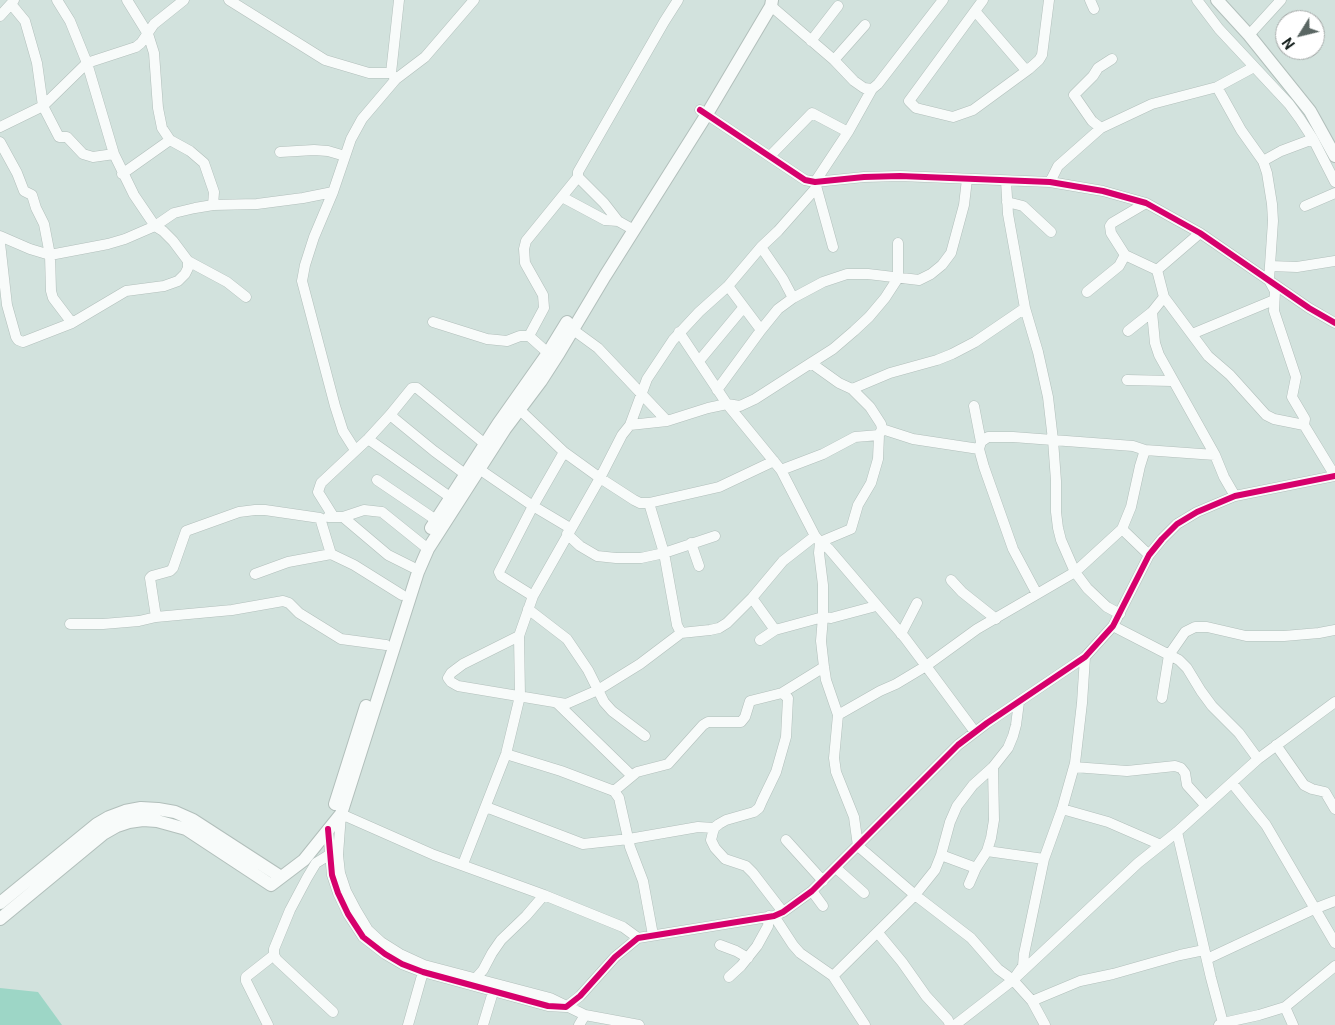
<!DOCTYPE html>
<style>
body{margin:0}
#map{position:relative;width:1335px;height:1025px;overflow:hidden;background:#d2e2dd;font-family:Roboto,sans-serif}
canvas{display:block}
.north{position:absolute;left:1275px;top:10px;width:50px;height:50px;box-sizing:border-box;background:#fff;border:1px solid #a3a7a6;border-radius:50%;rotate:234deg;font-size:14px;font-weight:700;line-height:20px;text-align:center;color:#1a2421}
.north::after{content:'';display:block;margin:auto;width:18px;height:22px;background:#5a6663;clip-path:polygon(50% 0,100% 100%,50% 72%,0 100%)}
</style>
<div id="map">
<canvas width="1335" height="1025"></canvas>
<div class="north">N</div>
</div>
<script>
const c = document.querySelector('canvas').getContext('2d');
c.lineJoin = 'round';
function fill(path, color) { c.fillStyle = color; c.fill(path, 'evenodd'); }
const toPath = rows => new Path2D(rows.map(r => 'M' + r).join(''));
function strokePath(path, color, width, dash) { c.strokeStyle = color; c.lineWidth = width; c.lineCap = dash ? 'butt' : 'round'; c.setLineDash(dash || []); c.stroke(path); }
const green = toPath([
 [0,988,38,992,62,1025,0,1025]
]);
const minor = toPath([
 [14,0,11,4,25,21,37,63,43,106,87,63,136,47,141,43,154,24,184,0],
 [57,0,70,21,87,63,114,154,134,195,155,226,174,213,195,208,213,205,257,204,303,198,333,192,351,139,362,119,396,79,425,57,474,0],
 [127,0,148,34,154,53,158,108,162,128,170,140,190,151,204,163,214,192,213,205],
 [229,0,325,60,369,73,391,73],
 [983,0,909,101,916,108,953,117,973,110,1029,69],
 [1090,0,1094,9],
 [1197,0,1219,29,1289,104,1300,119,1313,139,1335,182],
 [771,6,834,60,854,81,864,88,872,89,878,84,943,0],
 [975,11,1024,68,1029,69,1039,60,1042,55,1049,0],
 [0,16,11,4],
 [1249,35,1281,0],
 [811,41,838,6],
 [834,60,865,25],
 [395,78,391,73,399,0],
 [1217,87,1254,67],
 [700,110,805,180,815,182,864,177,900,176,1050,182,1103,191,1146,203,1200,233,1309,308,1335,323],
 [0,127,43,106,59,137,67,137,83,154,93,157,114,154],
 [1101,128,1092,121,1074,95,1093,76,1098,68,1112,59],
 [0,142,17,173,24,191,32,195,36,208,44,224,50,255,51,291,53,298,72,323],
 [280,152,314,150,328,151,345,156],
 [770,156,812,113,848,132],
 [1263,161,1281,151,1313,139],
 [122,174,170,140],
 [1006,181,1008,214,1025,308,1038,352,1048,397,1053,440,1056,481,1056,512,1058,528,1061,540,1075,572,1122,529],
 [1050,182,1058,166,1101,128,1152,104,1217,87,1241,130,1263,161,1267,173,1272,204,1273,221,1269,280,1275,291,1274,311,1296,377,1292,397,1305,419,1304,425,1335,476],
 [333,192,314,237,305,265,302,281,335,406,343,431,355,450],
 [562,197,605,220,618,221],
 [1007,202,1023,206,1051,232],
 [1146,203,1112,223,1110,226,1111,233,1125,255,1157,270],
 [1305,206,1335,193],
 [634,230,618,221,604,203,578,177,578,172,664,22,678,0],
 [1200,233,1157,270,1164,297,1208,356,1230,375,1266,415,1274,419,1304,425],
 [0,236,30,249,50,255,108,244,125,239,155,226,163,231,173,241,188,261,188,268,185,274,178,281,164,286,126,291,72,323,23,342,18,340,16,337,7,305,0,243],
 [761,247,783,279,793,298],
 [833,247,815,182,848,132,872,89],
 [188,261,227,282,246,297],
 [1270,266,1297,267,1335,261],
 [728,286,761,247,778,231,816,188],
 [1087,292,1119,266,1125,255],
 [1164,297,1152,312,1155,343,1159,355,1215,455],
 [433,322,487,339,507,341,520,336,529,336,548,353],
 [572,329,598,348,667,421,708,408,727,404,740,406,755,399,811,363,839,383,852,389,870,407,881,424,882,429,913,439,979,449],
 [1128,331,1152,312],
 [679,332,727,404,781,470,815,536,820,542,829,549,905,638,926,666,977,629,1075,572,1087,588,1107,607,1120,614],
 [1192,334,1274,300],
 [529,336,544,308,543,295,525,263,524,249,526,241,578,177],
 [699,361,743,308],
 [811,363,833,349,854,331,869,317,885,298,898,278,898,243],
 [1127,380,1172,381],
 [852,389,890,373,937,360,952,354,975,342,1025,308],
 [717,390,761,330],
 [974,406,981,442],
 [520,410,564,452,600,478,622,435,630,425,647,379,673,340,699,312,728,286,761,330,778,309,793,298,823,282,847,274,868,274,919,280,931,274,942,265,951,253,964,205,967,179],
 [390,415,434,451,465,474],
 [630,425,667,421],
 [368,439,450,497],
 [1145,450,1215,455,1224,477,1235,496],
 [479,469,533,506,570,528],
 [781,470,823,454,855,437,879,435],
 [377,480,436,520],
 [333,516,318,492,321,483,368,439,390,415,412,388,417,388,485,444],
 [328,517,343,517,364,510,382,512,428,549],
 [343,517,388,555,412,567],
 [567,534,580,546,597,556,616,558,641,558,664,553,715,536],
 [691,543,699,566],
 [255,574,288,562,331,554],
 [951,580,962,592,996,619],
 [1037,594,1013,549,984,467,979,449,981,442,988,437,1013,437,1133,446,1145,450,1140,466,1131,507,1122,529,1149,555],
 [533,596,501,576,499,572,533,506,564,452],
 [752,598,775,630,760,640],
 [528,609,567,639,588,670,604,702,612,711,645,736],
 [156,617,150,578,152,576,170,571,173,568,186,531,239,512,255,510,265,510,320,518,331,554,354,565,402,595],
 [70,624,103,624,139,621,156,617,232,610,283,601,289,603,299,613,341,639,386,645],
 [1113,626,1179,660,1187,668,1201,691,1212,706,1239,733,1258,759],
 [775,630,823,617,831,618,876,606],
 [681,633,677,625,664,553,649,503,719,487,774,461],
 [901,634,917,603],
 [519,636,463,664,451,673,448,678,451,682,458,686,566,704,598,690,640,664,681,633,710,630,719,628,727,623,752,598,783,561,815,536],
 [1085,657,1082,703,1075,763,1062,809,1044,859,1024,954,1023,966,1013,980,1032,1001,1080,981,1113,974,1180,955,1204,950],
 [782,693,824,667],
 [1162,698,1169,655,1185,632,1195,627,1207,627,1246,636,1284,636,1319,633,1335,630],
 [557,703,631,775],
 [838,715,880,691,896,684,926,666,975,732],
 [1276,745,1304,785,1312,789,1325,792,1335,809],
 [506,754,561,771,614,791],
 [993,767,973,785,957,806,950,822,941,855,935,870,915,895,971,938,998,969,1013,980],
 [1074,767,1127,771,1175,766,1181,768,1185,773,1187,785,1206,806],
 [1232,783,1266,825,1335,943],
 [486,807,583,844,629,839,698,827,714,828],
 [1062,809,1108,822,1161,845],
 [328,829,332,875,338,893,348,914,363,937,385,954,402,964,423,972,548,1006,566,1007,580,996,615,957,638,938,774,916,783,912,812,891,958,745,987,723,1085,657,1113,626,1149,555,1162,539,1177,524,1197,512,1235,496,1335,476],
 [1177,832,1211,978,1223,1023],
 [786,840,823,881],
 [987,851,991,838,994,820,993,767,1008,748,1013,736,1016,725,1019,702],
 [329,855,316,863,307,878,290,910,274,949,274,955,277,960,333,1012],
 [941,855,976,868,969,884],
 [463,864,506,754,520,696,519,636,533,596,600,478,634,500,640,503,649,503],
 [836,868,864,893],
 [976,868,987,851,1044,859],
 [812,891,823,906],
 [774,916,793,945,800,953,833,976],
 [878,933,902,962,926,996,948,1020,950,1025],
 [653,935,643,881,630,847,619,798,614,791,637,772,668,764,703,725,708,722,741,722,745,717,750,701,782,693,788,698,786,737,776,772,762,801,759,808,754,812,726,820,719,824,714,828,711,840,715,848,725,859,746,866,753,873,783,912],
 [638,938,623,927,544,895,434,855,341,814,338,855,340,873,346,891,356,910,368,930,381,942,400,954,424,965,550,998,585,1015,639,1025],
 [720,945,736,951,748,958],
 [1207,959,1314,909,1335,901],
 [729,977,741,966,757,946,768,926,769,916],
 [476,978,483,970,492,953,501,940,526,916,544,895],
 [1032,1001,1045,1025],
 [1285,1007,1293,1025],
 [268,1025,246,981,246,977,274,955],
 [408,1025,423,972],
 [483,1025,493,992],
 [579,1025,585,1015],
 [865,1025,833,976,915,895,858,846,854,817,836,772,834,758,838,715,826,680,824,667,821,641,823,617,823,585,819,553,820,542,851,529,858,505,871,483,878,459,879,435,882,429],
 [955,1025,1013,980,1138,863,1177,832,1258,759,1335,702],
 [1219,1025,1223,1023,1259,1015,1285,1007,1335,966]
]);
const major = toPath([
 [1217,0,1249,35,1310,111,1335,156],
 [431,528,498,424,548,353,567,322],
 [335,804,366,706],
 [0,903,97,824,109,817,125,811,141,808,158,809,175,812,193,820,281,877],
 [0,919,103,834,117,826,129,822,143,820,157,821,186,829,271,885,304,860,341,814,418,572,428,549,505,429,541,381,559,353,605,276,707,114,771,6,772,0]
]);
const cycleway = toPath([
 [700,110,805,180,815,182,864,177,900,176,1050,182,1103,191,1146,203,1200,233,1309,308,1335,323],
 [328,829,332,875,338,893,348,914,363,937,385,954,402,964,423,972,548,1006,566,1007,580,996,615,957,638,938,774,916,783,912,812,891,958,745,987,723,1085,657,1113,626,1149,555,1162,539,1177,524,1197,512,1235,496,1335,476]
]);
fill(green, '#9dd6c6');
strokePath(minor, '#b2bfbb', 11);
strokePath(major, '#b2bfbb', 14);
strokePath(minor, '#f8fbfa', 10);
strokePath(major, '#f8fbfa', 12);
strokePath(cycleway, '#d6006c', 6);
</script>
